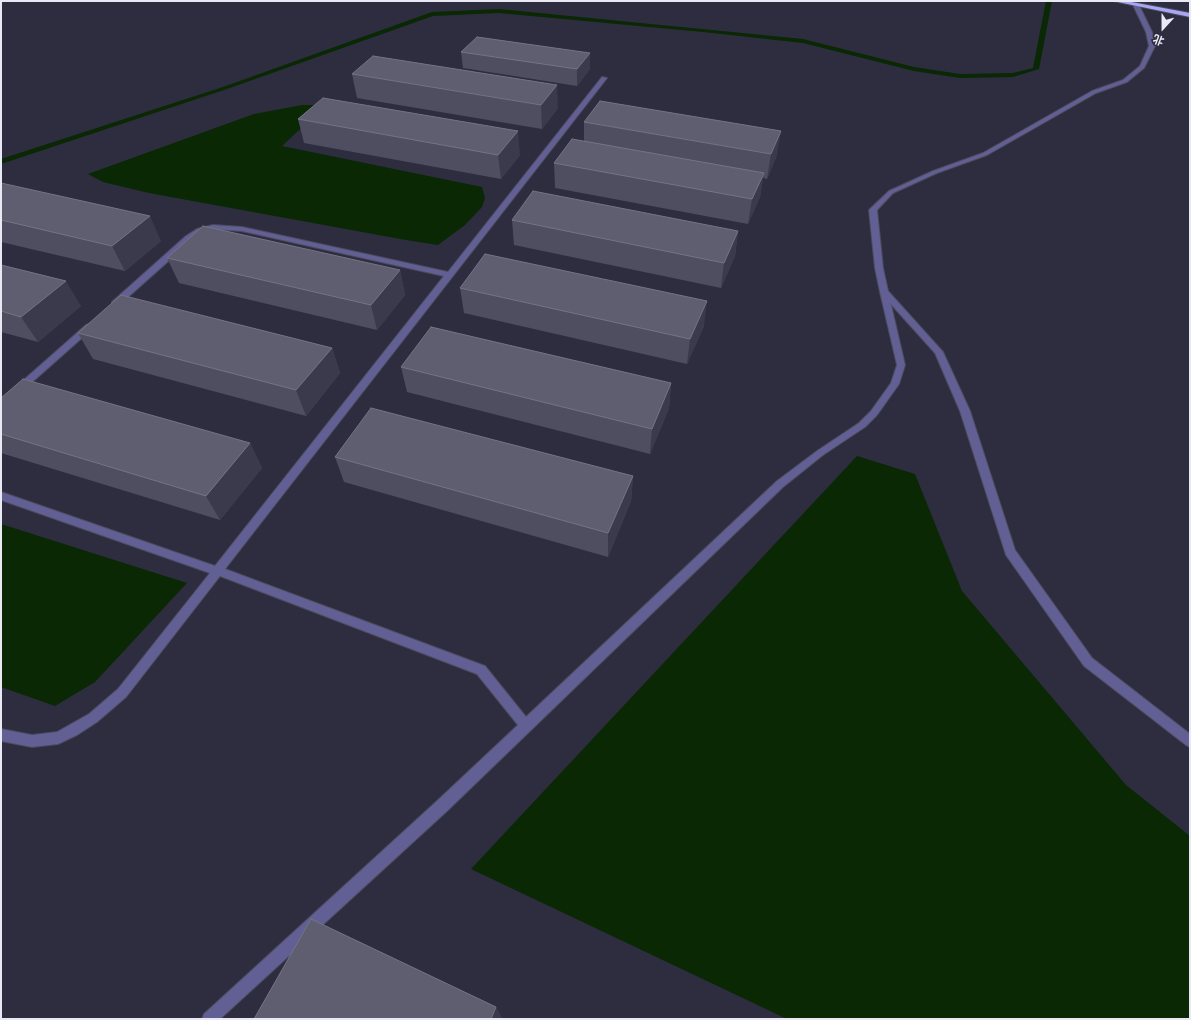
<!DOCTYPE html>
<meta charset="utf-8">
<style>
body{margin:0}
#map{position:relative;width:1191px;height:1020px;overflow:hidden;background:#2d2d3f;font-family:Figtree,"Noto Sans SC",sans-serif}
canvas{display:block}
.frame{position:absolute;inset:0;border:2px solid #e9e9f5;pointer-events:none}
.north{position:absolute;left:1143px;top:8px;width:40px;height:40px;-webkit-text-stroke:3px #2d2d3f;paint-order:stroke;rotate:201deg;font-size:11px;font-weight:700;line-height:16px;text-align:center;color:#e9e9f5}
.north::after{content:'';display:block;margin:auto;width:14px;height:18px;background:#e9e9f5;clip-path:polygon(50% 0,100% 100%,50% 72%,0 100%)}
</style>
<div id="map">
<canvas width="1191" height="1020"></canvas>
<div class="frame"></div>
<div class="north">北</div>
</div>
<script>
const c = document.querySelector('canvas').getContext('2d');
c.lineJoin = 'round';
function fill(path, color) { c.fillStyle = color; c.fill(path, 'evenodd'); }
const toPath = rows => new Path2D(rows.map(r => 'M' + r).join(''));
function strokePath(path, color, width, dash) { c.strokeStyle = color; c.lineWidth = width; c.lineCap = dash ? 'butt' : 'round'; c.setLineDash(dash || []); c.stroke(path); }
const water = toPath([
 [302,105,326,105,282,146,482,187,485,198,482,207,465,225,438,245,406,240,149,193,103,182,88,174,254,114],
 [857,456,915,474,962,591,1126,785,1190,836,1190,1019,787,1019,471,869],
 [1,524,187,583,95,682,55,706,1,687]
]);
const stream = toPath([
 [1046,1,1052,1,1039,69,1013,77,960,78,914,71,803,43,703,32,499,13,433,16,227,89,1,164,1,159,223,87,432,12,499,9,803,39,914,67,960,74,1013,73,1033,68,1046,1]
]);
const lane = toPath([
 [602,77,607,78,225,569,485,666,526,717,777,481,817,451,859,423,871,411,891,383,897,365,880,292,884,290,888,292,905,365,899,384,877,415,865,427,823,455,783,487,447,811,220,1019,202,1019,204,1014,437,801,518,725,477,674,220,576,126,697,97,722,77,735,58,744,32,747,1,741,1,729,32,735,57,732,89,714,118,689,210,573,1,500,1,492,215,566,444,276,242,231,213,229,203,233,192,240,118,306,112,306,112,302,186,236,197,229,213,225,242,227,448,272,602,77],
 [89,324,92,325,92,329,4,407,1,408,1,400,86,325,89,324]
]);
const street = toPath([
 [1136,3,1139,5,1152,32,1155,46,1144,68,1127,82,1096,93,987,155,937,173,893,193,877,210,883,268,888,291,943,352,970,411,1015,550,1092,658,1190,734,1190,747,1186,745,1084,666,1006,555,960,411,935,353,880,292,875,268,869,210,889,191,933,171,983,153,1092,91,1123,80,1140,66,1149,46,1146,32,1133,5,1136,3]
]);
const highway = toPath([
 [1113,1,1126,1,1190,13,1190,17,1113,1]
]);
const wall = toPath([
 [461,52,590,69,577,86,463,68],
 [352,74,558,108,542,129,357,98],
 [298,119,520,155,501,179,304,143],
 [584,122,777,155,767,179,763,178,760,197,748,224,555,188,554,163,584,141],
 [1,183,161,241,125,271,1,242],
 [512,220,738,231,735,256,721,288,514,245],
 [167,258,400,270,405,295,377,330,179,283],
 [1,265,81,306,38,342,1,332],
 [460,288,704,326,687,364,464,313],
 [78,333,332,348,340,373,306,416,93,359],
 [401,367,671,383,669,408,650,454,407,392],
 [1,398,250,443,262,468,220,520,1,453],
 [335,457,633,476,631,501,608,557,344,482]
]);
const shadedWall = toPath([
 [590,53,590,69,577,86,577,69],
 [557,85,558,108,542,129,541,105],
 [518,131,520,155,501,179,498,155],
 [781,131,777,155,767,179,771,154],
 [764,173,760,197,748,224,752,199],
 [150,216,161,241,125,271,112,246],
 [738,231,735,256,721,288,724,263],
 [400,270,405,295,377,330,371,305],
 [66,281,81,306,38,342,21,317],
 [707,301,704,326,687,364,690,339],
 [332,348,340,373,306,416,296,390],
 [671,383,669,408,650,454,652,429],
 [250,443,262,468,220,520,206,496],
 [633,476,631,501,608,557,608,533],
 [496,1007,503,1019,491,1019]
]);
const building = toPath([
 [477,37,590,53,577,69,461,52,477,37],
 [373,56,557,85,541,105,352,74,373,56],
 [323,98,518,131,498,155,298,119,323,98],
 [600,101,781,131,771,154,584,122,600,101],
 [572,139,764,173,752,199,554,163,572,139],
 [1,183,150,216,112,246,1,220,1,183],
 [533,191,738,231,724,263,512,220,533,191],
 [203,226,400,270,371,305,167,258,203,226],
 [485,254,707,301,690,339,460,288,485,254],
 [1,265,66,281,21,317,1,311,1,265],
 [121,295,332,348,296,390,78,333,121,295],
 [431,327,671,383,652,429,401,367,431,327],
 [23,379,250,443,206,496,1,434,1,398,23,379],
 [371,408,633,476,608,533,335,457,371,408],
 [311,919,496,1007,491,1019,254,1019,311,919]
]);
fill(water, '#092803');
fill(stream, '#092803');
strokePath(lane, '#4b4b5c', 2);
strokePath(street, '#4b4b5c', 2);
strokePath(highway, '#4b4b5c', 2);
fill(lane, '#615f93');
fill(street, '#615f93');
fill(highway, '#a9a7f3');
fill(wall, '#4e4e60');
fill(shadedWall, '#3a3a4c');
fill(building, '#5e5e70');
strokePath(building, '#747485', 1);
</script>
